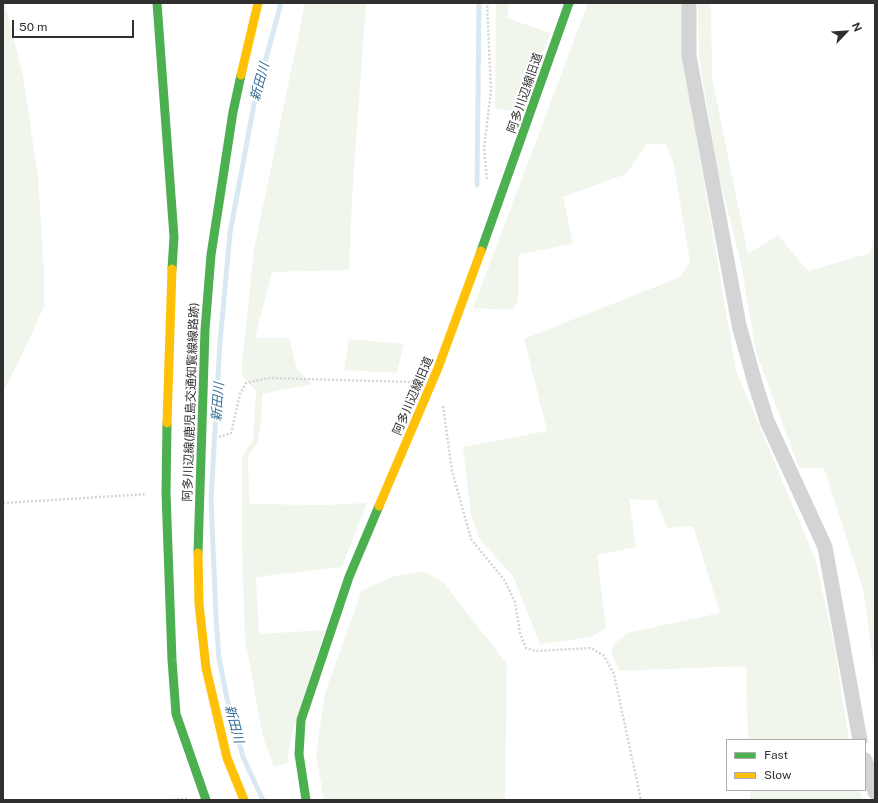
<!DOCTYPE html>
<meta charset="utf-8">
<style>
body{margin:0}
#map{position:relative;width:878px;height:803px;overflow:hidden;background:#fff;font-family:"Public Sans",sans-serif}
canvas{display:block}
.frame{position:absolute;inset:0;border:4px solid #303030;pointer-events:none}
.legend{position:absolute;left:726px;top:739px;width:140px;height:52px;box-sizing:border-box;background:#fff;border:1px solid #acacac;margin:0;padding:5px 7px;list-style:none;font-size:12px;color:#303030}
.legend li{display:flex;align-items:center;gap:8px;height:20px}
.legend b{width:20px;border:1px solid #acacac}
.north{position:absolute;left:826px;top:12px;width:40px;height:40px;-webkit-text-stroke:3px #fff;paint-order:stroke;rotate:65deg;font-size:11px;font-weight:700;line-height:16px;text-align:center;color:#303030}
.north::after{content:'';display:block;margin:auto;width:14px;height:18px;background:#303030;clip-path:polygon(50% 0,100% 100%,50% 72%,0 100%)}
.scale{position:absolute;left:12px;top:20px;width:122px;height:18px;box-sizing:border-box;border:2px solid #303030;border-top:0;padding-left:5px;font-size:12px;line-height:14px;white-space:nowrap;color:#303030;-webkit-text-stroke:3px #fff;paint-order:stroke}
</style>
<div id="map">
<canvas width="878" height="803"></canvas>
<div class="frame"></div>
<ul class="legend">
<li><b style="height:5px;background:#4caf50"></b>Fast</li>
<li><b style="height:5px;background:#ffc107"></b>Slow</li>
</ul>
<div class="north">N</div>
<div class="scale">50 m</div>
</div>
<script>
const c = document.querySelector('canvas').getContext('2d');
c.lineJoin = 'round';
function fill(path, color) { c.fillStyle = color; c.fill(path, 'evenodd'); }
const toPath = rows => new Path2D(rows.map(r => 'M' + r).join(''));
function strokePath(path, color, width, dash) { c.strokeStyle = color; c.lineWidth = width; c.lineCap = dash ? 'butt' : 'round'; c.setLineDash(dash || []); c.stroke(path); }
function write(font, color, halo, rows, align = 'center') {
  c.font = font + ' "Public Sans","Noto Sans JP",sans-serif'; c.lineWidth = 4; c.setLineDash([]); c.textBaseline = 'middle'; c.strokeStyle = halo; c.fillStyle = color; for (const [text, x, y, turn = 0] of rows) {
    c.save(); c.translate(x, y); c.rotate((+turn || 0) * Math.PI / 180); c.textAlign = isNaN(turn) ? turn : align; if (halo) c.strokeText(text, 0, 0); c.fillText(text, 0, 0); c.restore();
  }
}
const green = toPath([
 [3,3,5,3,23,75,38,177,44,272,44,307,19,361,3,392],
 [305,3,366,3,353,182,349,270,272,272,255,338,289,338,297,369,312,384,262,394,262,411,258,442,248,456,249,499,250,504,322,505,367,503,342,567,256,577,259,634,325,630,291,737,287,763,274,767,263,737,245,639,242,549,242,457,253,440,256,391,242,376,242,363,254,250],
 [496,3,509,3,507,18,550,33,521,113,495,108],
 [588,3,682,3,683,59,736,370,816,561,834,644,849,740,748,740,746,666,620,671,611,653,613,645,627,633,720,613,693,526,667,528,656,500,629,499,636,547,597,555,606,628,592,637,540,644,513,576,480,540,471,515,463,447,547,431,524,339,680,277,690,261,674,165,666,144,647,144,626,174,563,197,573,244,519,254,518,302,512,310,473,308],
 [698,3,711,3,712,78,748,254,778,235,808,271,870,253,875,232,875,674,863,589,824,468,799,468,756,352,741,264,717,167,699,59],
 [349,339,404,344,397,373,344,370],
 [423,571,443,582,507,664,505,800,324,800,316,754,325,693,362,590,395,576],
 [750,790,859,790,863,800,750,800]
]);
const stream = toPath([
 [477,185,479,3],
 [263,800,243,757,227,699,219,658,216,618,211,499,220,342,230,233,255,99,281,3]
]);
const path = toPath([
 [487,179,484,149,491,90,487,3],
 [443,406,452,471,471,539,505,581,515,602,520,633,526,648,536,651,591,648,604,656,614,674,641,800],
 [219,437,231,433,240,394,246,383,268,378,411,382],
 [3,503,147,494],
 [169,800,187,799]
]);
const street = toPath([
 [689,3,689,56,739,325,755,383,767,421,825,547,860,740],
 [865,760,875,792]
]);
const fast = toPath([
 [157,3,174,237,172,269],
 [481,251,569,3],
 [167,423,166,493,172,660,176,714,206,800],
 [198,553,205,330,211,255,233,112,241,75],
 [306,800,299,754,301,720,349,577,379,506]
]);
const slow = toPath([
 [241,75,258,3],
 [167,423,172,269],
 [379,506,438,368,481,251],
 [198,553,199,604,206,668,227,758,244,800]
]);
const streetNames = [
 ["阿多川辺線旧道",525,93,-71],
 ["阿多川辺線旧道",413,396,-67],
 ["阿多川辺線(鹿児島交通知覧線線路跡)",191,402,-88]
];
const waterNames = [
 ["新田川",260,82,-75],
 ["新田川",218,402,-86],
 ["新田川",234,724,75]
];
fill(green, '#f1f6ed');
strokePath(stream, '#d9e9f4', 5);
strokePath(path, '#d4d4d4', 2.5, [2, 2]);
strokePath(street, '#d4d4d4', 15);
strokePath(fast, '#4caf50', 9);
strokePath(slow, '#ffc107', 9);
write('12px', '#303030', '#fff', streetNames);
write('italic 13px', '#37719a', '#fff', waterNames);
</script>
